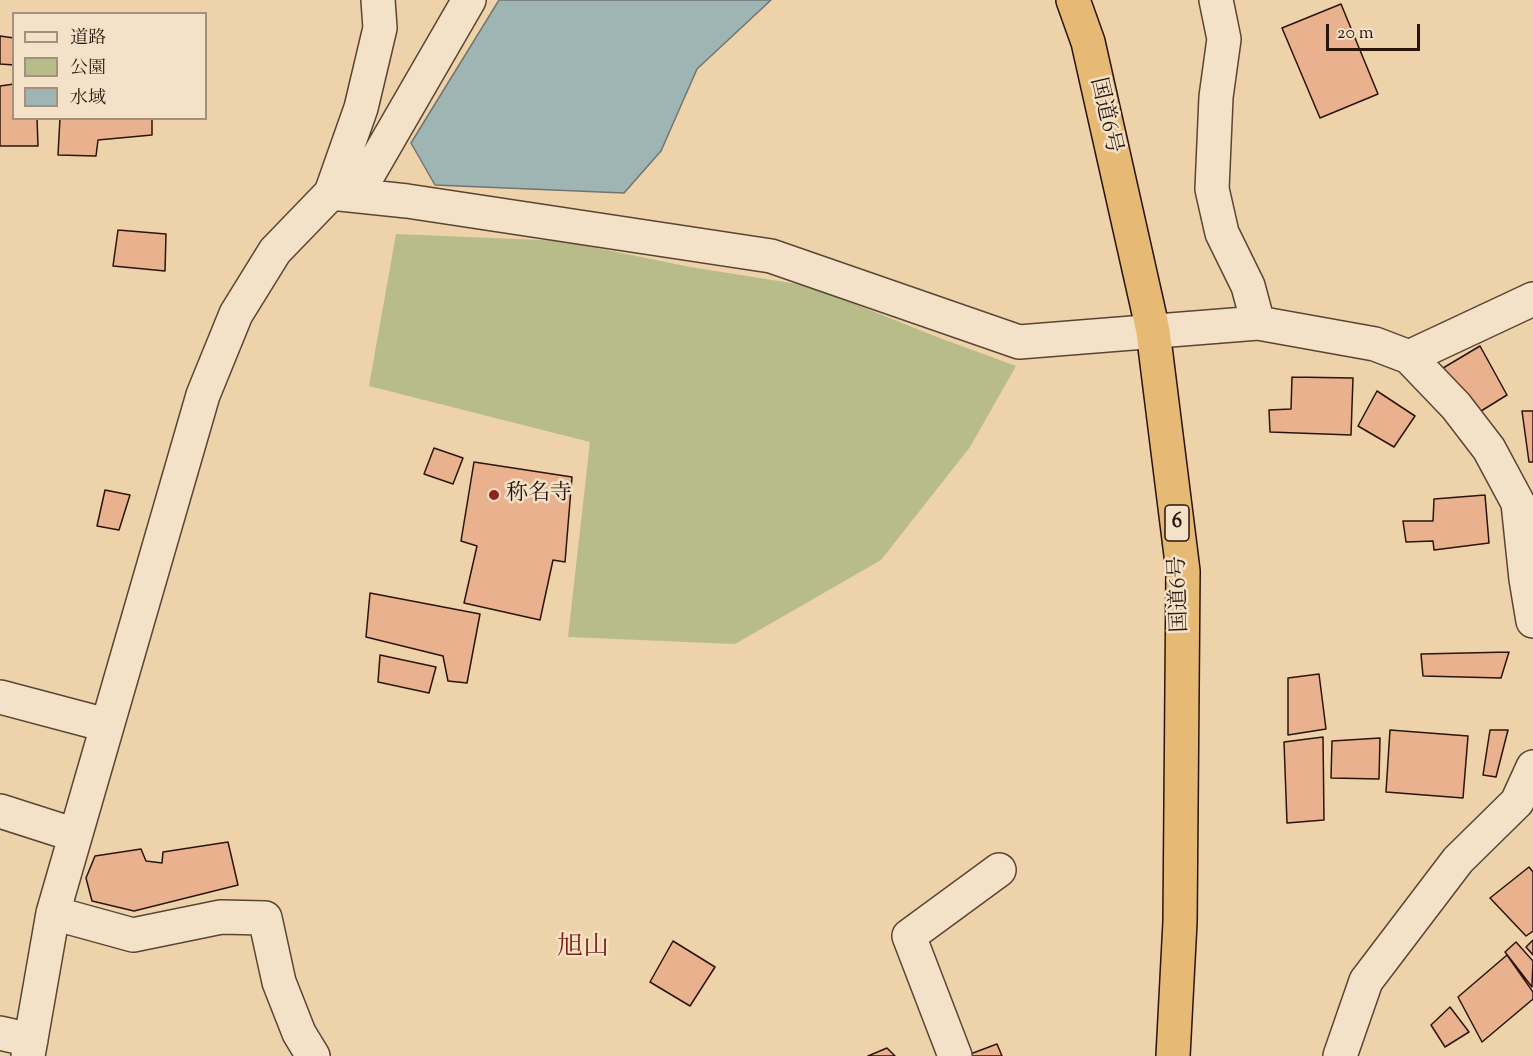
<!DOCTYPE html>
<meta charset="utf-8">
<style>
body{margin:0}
#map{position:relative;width:1533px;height:1056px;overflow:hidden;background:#edd2aa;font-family:"Sorts Mill Goudy","Noto Serif JP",serif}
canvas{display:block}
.legend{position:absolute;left:12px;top:12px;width:195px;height:108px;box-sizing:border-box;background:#f3e2c8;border:2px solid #a3907d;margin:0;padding:8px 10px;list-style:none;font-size:18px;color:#2a150d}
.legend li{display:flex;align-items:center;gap:12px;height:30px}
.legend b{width:30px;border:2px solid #a3907d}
.scale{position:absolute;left:1326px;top:24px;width:94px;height:27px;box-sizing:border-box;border:3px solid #2a150d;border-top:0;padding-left:8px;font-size:18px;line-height:21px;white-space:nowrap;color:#2a150d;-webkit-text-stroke:4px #f3e2c8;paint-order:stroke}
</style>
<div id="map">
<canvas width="1533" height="1056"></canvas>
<ul class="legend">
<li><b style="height:8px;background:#f3e2c8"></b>道路</li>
<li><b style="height:16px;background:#b8bc89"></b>公園</li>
<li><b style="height:16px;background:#9eb5b4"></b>水域</li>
</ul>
<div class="scale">20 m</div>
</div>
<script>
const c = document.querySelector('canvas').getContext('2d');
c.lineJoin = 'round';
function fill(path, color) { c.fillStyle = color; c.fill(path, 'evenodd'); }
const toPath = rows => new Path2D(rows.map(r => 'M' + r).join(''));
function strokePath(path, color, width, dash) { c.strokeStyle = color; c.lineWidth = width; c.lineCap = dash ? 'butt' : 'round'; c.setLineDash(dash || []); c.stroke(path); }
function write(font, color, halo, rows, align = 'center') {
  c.font = font + ' "Sorts Mill Goudy","Noto Serif JP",serif'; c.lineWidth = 5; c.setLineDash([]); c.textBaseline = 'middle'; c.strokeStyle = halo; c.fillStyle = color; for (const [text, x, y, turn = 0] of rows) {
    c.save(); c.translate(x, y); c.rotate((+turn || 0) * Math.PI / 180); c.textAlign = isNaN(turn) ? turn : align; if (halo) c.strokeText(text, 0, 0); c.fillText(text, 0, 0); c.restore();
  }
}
const green = toPath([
 [396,234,563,241,690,267,810,286,937,337,1016,366,970,447,881,560,735,644,568,637,590,442,369,386]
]);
const water = toPath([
 [499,0,771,0,697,69,661,151,624,193,435,185,411,143,499,0]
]);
const building = toPath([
 [1341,4,1378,94,1320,118,1282,28,1341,4],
 [0,36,14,38,14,65,0,64,0,36],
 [14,84,14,118,37,118,38,146,0,146,0,86,14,84],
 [60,118,152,118,152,135,98,140,96,156,58,155,60,118],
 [118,230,166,234,165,271,113,266,118,230],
 [1480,346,1507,395,1473,416,1438,371,1480,346],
 [1292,377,1353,378,1351,435,1270,432,1269,410,1291,409,1292,377],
 [1377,391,1415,416,1394,447,1358,426,1377,391],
 [1522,411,1533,411,1533,462,1529,462,1522,411],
 [434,448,463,458,453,484,424,474,434,448],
 [474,462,572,477,565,562,553,560,540,620,464,603,477,546,461,541,474,462],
 [105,490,130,495,119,530,97,526,105,490],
 [1485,495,1489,543,1434,550,1433,541,1406,542,1403,521,1433,521,1434,499,1485,495],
 [370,593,480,614,467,683,448,681,443,656,366,637,370,593],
 [1509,652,1501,678,1423,676,1421,654,1509,652],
 [380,655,436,667,429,693,378,682,380,655],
 [1319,674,1326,729,1288,735,1288,678,1319,674],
 [1390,730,1468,736,1463,798,1386,792,1390,730],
 [1490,730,1508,730,1496,777,1483,775,1490,730],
 [1323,737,1324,820,1287,823,1284,742,1323,737],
 [1380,738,1379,779,1331,778,1332,741,1380,738],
 [228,842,238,885,134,911,92,901,86,878,95,856,141,849,146,861,162,863,163,852,228,842],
 [1529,867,1533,872,1533,931,1526,936,1490,898,1529,867],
 [1533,940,1533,955,1526,947,1533,940],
 [673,941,715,967,690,1006,650,982,673,941],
 [1516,942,1533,961,1532,987,1505,952,1516,942],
 [1507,955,1533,992,1533,999,1482,1042,1458,997,1507,955],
 [1450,1007,1469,1032,1445,1047,1431,1025,1450,1007],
 [997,1044,1002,1056,965,1056,997,1044],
 [887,1048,895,1056,868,1056,887,1048]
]);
const minor = toPath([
 [1216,0,1224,39,1216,97,1212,189,1222,233,1248,286,1258,323],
 [331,193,407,201,771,256,1019,342,1258,323,1375,344,1409,357,1456,406,1489,449,1518,503,1526,579,1533,621],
 [331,193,361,108,380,28,378,0],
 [1409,357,1533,299],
 [0,697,106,725],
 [0,811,75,835],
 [53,913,133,935,221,917,265,918,279,982,299,1033,313,1056],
 [0,1033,31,1040],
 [28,1056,53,913,203,395,236,314,275,251,331,193,369,173,469,0],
 [955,1056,909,936,999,870],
 [1340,1056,1366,981,1458,860,1517,802,1533,767]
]);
const trunk = toPath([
 [1073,0,1088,42,1153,331,1183,571,1180,922,1173,1056]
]);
const markers = [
 [494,495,6,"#8f2418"]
];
const shields = [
 [1177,523,24]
];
const shieldNames = [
 ["6",1177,523]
];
const streetNames = [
 ["国道6号",1104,116,77],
 ["国道6号",1181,594,-92]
];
const poiNames = [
 ["称名寺",506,495]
];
const quarterNames = [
 ["旭山",583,950]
];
fill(green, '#b8bc89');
fill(water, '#9eb5b4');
strokePath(water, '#707571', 1.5);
fill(building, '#e9b18d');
strokePath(building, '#2a150d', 1.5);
strokePath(minor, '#5b4434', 36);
strokePath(trunk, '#2a150d', 36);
strokePath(minor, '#f3e2c8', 33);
strokePath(trunk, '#e6b975', 33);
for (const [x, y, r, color] of markers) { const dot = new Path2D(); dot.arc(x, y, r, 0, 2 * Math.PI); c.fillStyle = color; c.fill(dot); strokePath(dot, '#f3e2c8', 2); }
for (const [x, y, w] of shields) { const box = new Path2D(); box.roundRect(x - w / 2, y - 18, w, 36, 4.5); c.fillStyle = '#f3e2c8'; c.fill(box); strokePath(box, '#2a150d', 1.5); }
write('bold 21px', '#2a150d', null, shieldNames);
write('22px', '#2a150d', '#f3e2c8', streetNames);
write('22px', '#2a150d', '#f3e2c8', poiNames, 'left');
write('26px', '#7a1f14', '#f3e2c8', quarterNames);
</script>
